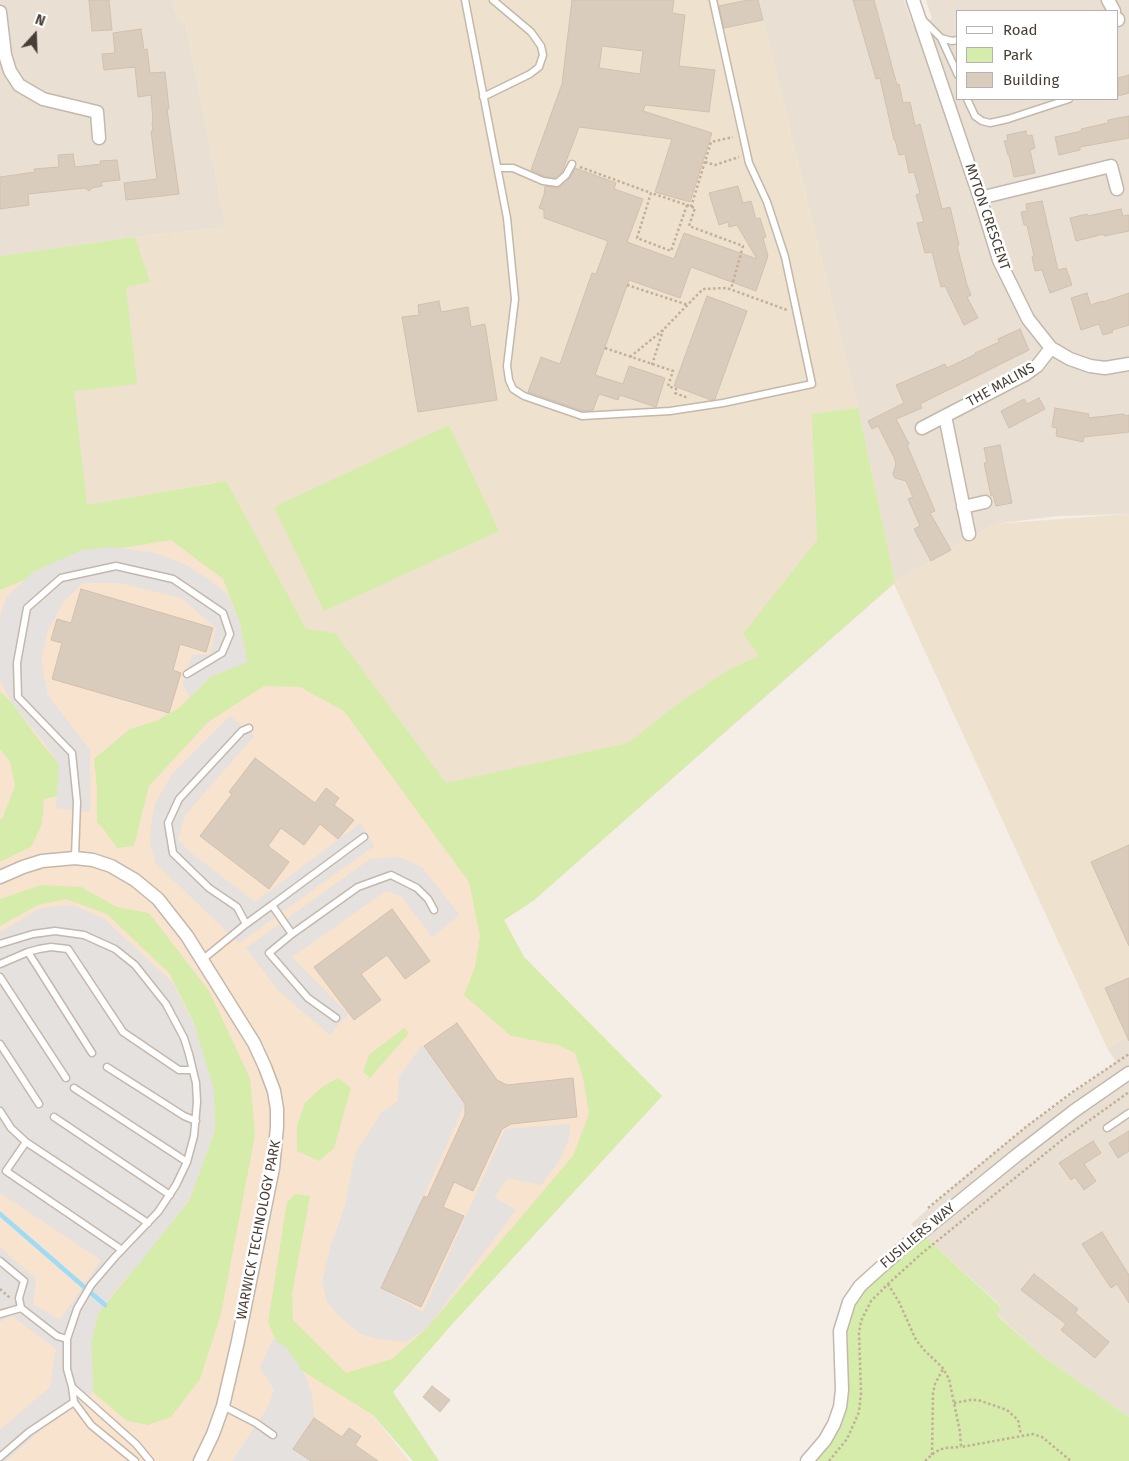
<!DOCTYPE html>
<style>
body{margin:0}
#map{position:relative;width:1129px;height:1461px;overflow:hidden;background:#f4eee6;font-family:"Fira Sans",sans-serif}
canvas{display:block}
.legend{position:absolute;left:956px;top:10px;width:162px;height:90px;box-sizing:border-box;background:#fff;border:1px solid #b5b2ae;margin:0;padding:6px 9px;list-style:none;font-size:15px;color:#473e35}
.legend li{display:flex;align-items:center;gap:10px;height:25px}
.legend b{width:25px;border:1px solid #b5b2ae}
.north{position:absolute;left:10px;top:10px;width:50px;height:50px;-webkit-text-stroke:4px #fff;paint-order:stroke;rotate:20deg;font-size:14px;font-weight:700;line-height:20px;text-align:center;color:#473e35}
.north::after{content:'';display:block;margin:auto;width:18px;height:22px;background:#473e35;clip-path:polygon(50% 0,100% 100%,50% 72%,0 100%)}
</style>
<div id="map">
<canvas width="1129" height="1461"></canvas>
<ul class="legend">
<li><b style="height:6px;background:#fff"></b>Road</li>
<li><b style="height:14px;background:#d5ecab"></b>Park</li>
<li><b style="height:14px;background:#daccbd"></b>Building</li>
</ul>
<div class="north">N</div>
</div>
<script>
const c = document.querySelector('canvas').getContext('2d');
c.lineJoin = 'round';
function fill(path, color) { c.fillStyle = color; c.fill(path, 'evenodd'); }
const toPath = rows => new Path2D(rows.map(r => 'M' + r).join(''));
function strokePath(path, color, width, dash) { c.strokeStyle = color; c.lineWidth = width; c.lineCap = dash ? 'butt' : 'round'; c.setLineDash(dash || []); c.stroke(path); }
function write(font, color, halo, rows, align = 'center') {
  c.font = font + ' "Fira Sans",sans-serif'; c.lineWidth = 5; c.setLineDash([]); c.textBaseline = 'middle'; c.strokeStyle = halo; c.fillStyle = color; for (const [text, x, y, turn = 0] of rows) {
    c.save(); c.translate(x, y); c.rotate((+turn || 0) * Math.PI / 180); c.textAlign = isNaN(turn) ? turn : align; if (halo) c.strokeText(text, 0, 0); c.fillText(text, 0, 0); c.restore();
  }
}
const residential = toPath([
 [0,0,172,0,178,19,186,25,226,227,135,237,0,256],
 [758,0,904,0,913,26,932,19,926,0,1129,0,1129,514,1059,516,994,524,895,582,858,408],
 [958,11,1118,11,1118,99,958,99],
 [1129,1036,1129,1417,1041,1355,997,1314,1001,1306,911,1224,961,1180,1027,1126,1116,1062,1107,1048]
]);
const commercial = toPath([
 [217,482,332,645,504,921,524,957,662,1096,454,1322,373,1415,409,1461,0,1461,0,521]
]);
const education = toPath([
 [172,0,758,0,858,408,895,582,994,524,1129,514,1129,1036,1107,1048,894,584,533,901,332,645,299,660,217,482,0,521,0,256,135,237,226,227,186,25,178,19]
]);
const green = toPath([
 [135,237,150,282,126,287,137,384,74,391,87,505,226,481,306,629,335,633,446,783,628,743,679,703,728,670,759,656,743,634,817,540,812,414,858,408,895,582,533,901,504,920,524,957,662,1096,454,1322,393,1392,439,1461,413,1461,373,1415,285,1360,268,1323,287,1202,296,1194,310,1196,292,1294,293,1320,346,1373,392,1359,427,1328,573,1156,589,1114,583,1077,575,1053,558,1045,511,1036,464,995,475,967,480,936,469,882,344,711,300,687,264,686,208,722,149,786,134,846,117,848,105,831,97,822,97,788,94,759,130,729,156,721,179,708,210,677,247,662,240,623,223,579,171,540,91,553,0,590,0,256],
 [449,425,499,531,324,611,274,507],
 [0,691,12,703,42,744,59,764,57,796,44,799,42,824,31,847,0,862,0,820,3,817,15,786,10,761,0,749],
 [41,885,81,887,117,907,149,913,209,991,250,1078,255,1135,221,1314,200,1379,171,1417,148,1425,127,1421,93,1392,91,1342,98,1314,189,1201,215,1130,214,1096,194,1023,169,973,107,914,66,899,38,905,0,926,0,899],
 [404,1028,409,1033,370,1078,363,1072,369,1055],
 [338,1078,351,1088,334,1148,319,1161,297,1151,297,1126,305,1103,322,1087],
 [921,1233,1001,1307,997,1315,1041,1355,1129,1417,1129,1461,807,1461,834,1424,849,1302]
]);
const parking = toPath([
 [111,547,152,552,184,564,207,578,227,594,240,623,247,662,210,677,190,697,183,685,192,655,210,654,216,628,181,598,120,583,83,583,64,601,48,630,41,660,48,695,90,750,90,812,56,808,59,764,43,741,12,703,0,681,0,616,6,598,33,572,82,550],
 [230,716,254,736,185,815,178,840,191,853,255,902,361,823,374,846,239,943,155,863,150,839,151,823,156,802,172,774],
 [399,857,422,867,459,915,432,937,401,896,386,891,292,957,348,1014,330,1035,279,991,246,948,370,859],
 [72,905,103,918,172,982,195,1027,214,1089,215,1130,190,1198,141,1262,124,1280,98,1314,91,1342,93,1392,41,1430,6,1461,0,1461,0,1430,50,1387,56,1349,12,1316,0,1322,0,1247,36,1279,33,1304,60,1320,101,1260,0,1193,0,932,41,908],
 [422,1045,460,1099,465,1104,382,1289,423,1312,505,1129,570,1124,569,1138,559,1161,541,1185,508,1178,494,1197,516,1210,427,1328,406,1342,378,1339,361,1334,340,1317,327,1302,322,1282,331,1245,345,1206,355,1154,381,1113,398,1101,399,1077],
 [273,1339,288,1349,306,1377,312,1395,314,1415,294,1449,311,1461,232,1461,268,1407,274,1390,260,1367]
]);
const stream = toPath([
 [0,1214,105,1305]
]);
const building = toPath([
 [89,0,109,0,112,30,92,31,89,0],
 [572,0,674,0,672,13,685,15,679,66,715,70,709,112,645,105,643,111,712,133,690,202,655,192,672,139,579,127,562,172,555,178,544,176,531,170,562,84,572,0],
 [602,46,643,51,640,74,599,68,602,46],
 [748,0,758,0,763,20,724,28,719,6,748,0],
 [853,0,874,0,897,85,899,84,903,103,910,102,915,126,920,124,942,209,950,207,959,245,957,246,967,285,971,295,967,297,978,318,964,325,945,286,941,287,932,252,925,253,917,223,924,222,916,195,920,193,914,172,909,173,905,154,899,155,895,140,894,140,880,78,876,79,853,0],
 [141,29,144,50,147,49,150,73,165,72,169,109,167,109,179,194,126,200,124,183,157,179,151,131,153,131,152,122,153,122,151,95,138,97,135,67,104,70,102,54,115,53,113,33,141,29],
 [1129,75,1129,93,1118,96,1118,78,1129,75],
 [1129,116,1129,138,1080,147,1080,150,1059,155,1055,137,1082,131,1081,129,1108,123,1108,120,1129,116],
 [1026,131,1027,136,1032,135,1035,148,1030,150,1035,173,1014,177,1009,155,1008,155,1004,141,1008,141,1007,135,1026,131],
 [73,154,75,167,101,164,100,161,117,160,120,180,101,182,102,186,92,188,89,191,85,188,28,194,29,205,0,209,0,177,35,172,34,169,59,167,58,155,73,154],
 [575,168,616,183,614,189,643,199,627,242,674,259,684,233,757,259,737,225,729,227,728,222,719,225,709,193,738,186,743,203,751,201,756,219,760,218,766,237,763,238,768,256,756,291,691,267,680,298,629,280,595,375,623,384,629,366,665,378,656,407,620,395,618,400,599,394,593,410,583,411,528,392,541,357,560,364,592,273,596,274,608,241,544,218,544,210,539,208,544,195,545,186,560,187,570,178,575,168],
 [1042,201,1058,270,1066,268,1072,285,1050,293,1042,270,1035,271,1032,257,1034,256,1027,225,1024,225,1021,212,1027,211,1026,204,1042,201],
 [1121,209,1123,216,1129,215,1129,231,1104,236,1104,234,1076,241,1070,218,1087,214,1088,216,1121,209],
 [1087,293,1091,306,1093,305,1093,304,1103,301,1103,302,1129,293,1129,325,1112,330,1113,332,1103,335,1099,324,1081,330,1071,298,1087,293],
 [707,296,747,311,715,399,711,400,674,386,707,296],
 [439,301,441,312,468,307,471,327,485,324,497,400,418,412,402,317,419,315,418,305,439,301],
 [1020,329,1029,350,920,404,922,408,896,419,909,444,907,445,935,511,930,513,951,550,931,561,914,529,920,526,908,499,913,497,906,481,895,478,893,474,896,464,894,457,878,426,872,429,868,421,904,403,896,385,945,364,947,368,976,354,975,353,999,342,998,339,1020,329],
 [1039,398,1045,409,1009,428,1001,411,1024,399,1027,404,1039,398],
 [1055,408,1089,414,1088,418,1124,414,1125,416,1129,415,1129,432,1084,437,1083,442,1056,436,1057,428,1052,427,1055,408],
 [1000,445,1012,503,996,506,993,495,991,496,984,463,987,462,984,448,1000,445],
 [81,589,213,628,206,652,180,644,173,670,181,673,169,713,52,679,62,643,51,640,57,619,71,623,81,589],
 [255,758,315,803,326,788,339,798,334,805,354,820,338,839,320,824,304,845,281,828,268,846,289,862,269,889,200,836,232,794,229,792,255,758],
 [1129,845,1129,946,1091,862,1129,845],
 [392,909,430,961,405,979,387,955,361,974,381,1000,354,1020,314,967,392,909],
 [1129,978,1129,1041,1105,988,1129,978],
 [457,1023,497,1080,507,1085,573,1078,577,1117,511,1124,502,1129,473,1191,454,1182,443,1207,464,1216,421,1307,381,1288,424,1196,427,1198,465,1115,465,1104,424,1046,457,1023],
 [1129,1131,1129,1151,1118,1158,1109,1143,1129,1131],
 [1093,1141,1101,1153,1084,1164,1096,1181,1084,1190,1075,1177,1071,1180,1059,1163,1093,1141],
 [1102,1232,1129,1275,1129,1303,1117,1284,1111,1288,1082,1244,1102,1232],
 [1034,1274,1078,1309,1075,1313,1109,1342,1095,1358,1061,1330,1066,1324,1021,1290,1034,1274],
 [432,1386,450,1400,440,1412,423,1397,432,1386],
 [314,1418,342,1437,349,1428,361,1436,355,1445,378,1461,311,1461,293,1449,314,1418]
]);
const path = toPath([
 [705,162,715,165,739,157],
 [580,167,651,193],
 [687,205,671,251,637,238,651,193,687,205,695,208,689,226,743,246,731,289],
 [691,207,711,142,733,137],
 [627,285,688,305],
 [605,348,673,371,668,386,676,389,675,393,688,398],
 [630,357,663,330,703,289,727,288,787,310],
 [652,365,663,330],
 [928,1208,1027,1126,1074,1091,1129,1054],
 [888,1284,899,1302,916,1340,925,1351,942,1367,949,1379,960,1432,961,1447,1033,1434,1042,1437,1071,1461],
 [0,1289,10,1298],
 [954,1403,970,1400,978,1400,1007,1410,1018,1420,1021,1435],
 [932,1455,933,1393,935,1384,943,1369],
 [829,1461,847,1439,859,1412,861,1393,859,1333,861,1321,871,1301,888,1284,921,1254,1062,1140,1129,1092],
 [925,1461,935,1452,944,1448,961,1447]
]);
const service = toPath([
 [465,0,507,218,515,299,507,366,509,380,513,389,524,396,582,416,670,411,723,403,812,384,785,257,767,202,749,163,713,0],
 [923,20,941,38,958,75],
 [941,38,952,41,958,40],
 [483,97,530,74,539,67,543,55,541,46,531,32,493,0],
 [967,99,975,116,982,121,990,123,1008,119,1069,99],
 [498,168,513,168,543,181,557,183,566,175,572,164],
 [75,858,77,802,72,753,18,697,17,663,27,608,61,578,116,566,173,579,223,613,230,634,222,653,187,674],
 [272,905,364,837],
 [246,924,272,905,292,934,358,887,391,875,417,888,428,899,434,910],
 [292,934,269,953,308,998,336,1018],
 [0,944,33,934,55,931,84,935,115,949,135,965,166,1004,184,1038,189,1054,196,1083,197,1102,194,1136,187,1162,176,1185,158,1212,115,1257,91,1285,77,1309,67,1339,67,1369,72,1387,74,1402,91,1425,135,1461],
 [28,952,92,1053],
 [202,960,246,924,237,907,209,888,173,853,168,823,179,799,242,731,249,728],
 [0,964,28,952,39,949,51,947,68,949,123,1032,179,1070,193,1070],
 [0,977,66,1078],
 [0,1044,39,1104],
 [107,1067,184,1116,196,1121],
 [74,1088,187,1162],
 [0,1111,11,1128,26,1142,148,1223],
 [54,1117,170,1195],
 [1107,1128,1129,1113],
 [26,1142,6,1171,122,1250],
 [0,1261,24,1281,19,1298,21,1308,57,1336,67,1339],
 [0,1314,21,1308],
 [72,1387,136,1444,150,1461],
 [223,1406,256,1423,273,1435],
 [0,1457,29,1432,74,1402]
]);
const minor = toPath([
 [913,0,980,198,999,260,1028,319,1051,348,1070,359,1090,366,1105,368,1129,364],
 [1108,0,1114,11],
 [0,12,5,55,10,71,19,85,43,99,97,112,99,138],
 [1118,19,1118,20],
 [980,198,1111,166,1117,189],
 [922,428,945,416],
 [963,507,985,502],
 [969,534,945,416,1026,374,1037,366,1051,348],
 [0,877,23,867,42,861,75,858,93,860,111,866,135,880,158,899,187,936,254,1043,265,1067,274,1091,277,1109,277,1127,273,1168,238,1341,223,1406,213,1434,200,1461],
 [807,1461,825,1440,834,1424,840,1407,842,1390,840,1331,849,1302,860,1286,900,1250,1017,1155,1074,1111,1129,1073]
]);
const streetNames = [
 ["MYTON CRESCENT",987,217,71],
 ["THE MALINS",1001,385,-29],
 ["WARWICK TECHNOLOGY PARK",259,1230,-79],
 ["FUSILIERS WAY",918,1236,-40]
];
fill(residential, '#e9e0d3');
fill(commercial, '#f8e3cf');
fill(education, '#eee2cf');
fill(green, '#d5ecab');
fill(parking, '#e5e1de');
strokePath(stream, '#9ddbf6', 4.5);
fill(building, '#daccbd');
strokePath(building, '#d2c0ad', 1);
strokePath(service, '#c3b8ab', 9);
strokePath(minor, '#c3b8ab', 15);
strokePath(path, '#c3af98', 2.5, [2.5, 2.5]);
strokePath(service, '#fff', 6);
strokePath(minor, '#fff', 12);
write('14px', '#473e35', '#fff', streetNames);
</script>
